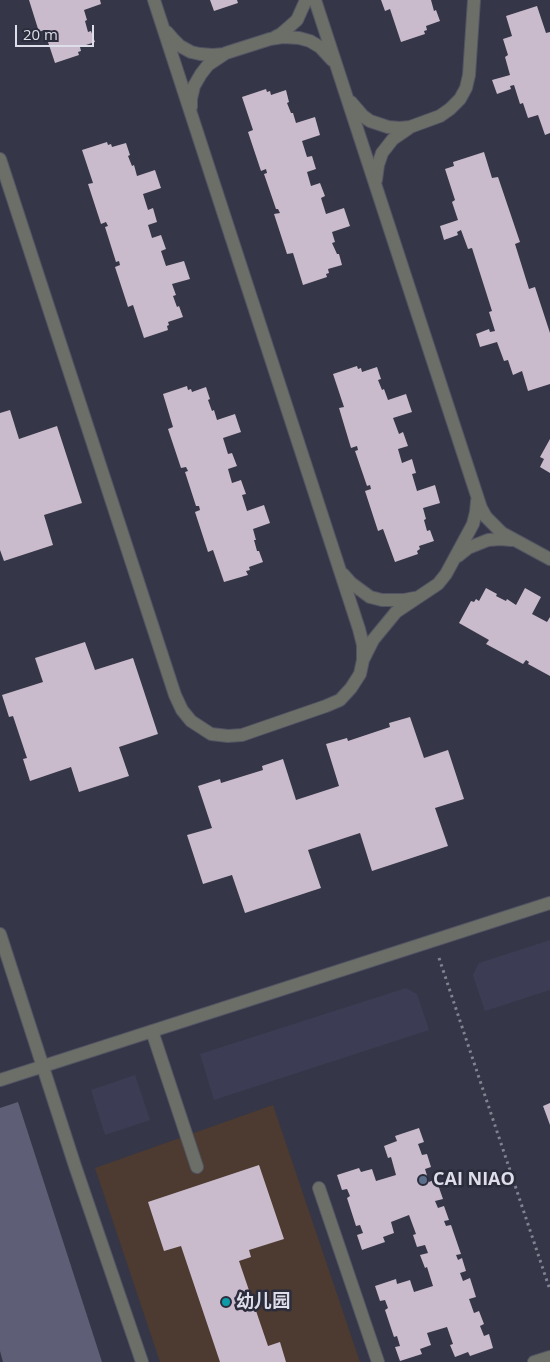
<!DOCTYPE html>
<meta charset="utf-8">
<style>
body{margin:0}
#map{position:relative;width:550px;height:1362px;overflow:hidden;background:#353647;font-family:"Open Sans",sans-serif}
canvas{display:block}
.scale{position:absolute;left:15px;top:25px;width:79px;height:22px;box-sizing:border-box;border:2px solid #dddee9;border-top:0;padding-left:6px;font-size:15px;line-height:18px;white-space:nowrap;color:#dddee9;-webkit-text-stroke:4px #2b2c3c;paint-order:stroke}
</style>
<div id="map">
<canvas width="550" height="1362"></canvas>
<div class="scale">20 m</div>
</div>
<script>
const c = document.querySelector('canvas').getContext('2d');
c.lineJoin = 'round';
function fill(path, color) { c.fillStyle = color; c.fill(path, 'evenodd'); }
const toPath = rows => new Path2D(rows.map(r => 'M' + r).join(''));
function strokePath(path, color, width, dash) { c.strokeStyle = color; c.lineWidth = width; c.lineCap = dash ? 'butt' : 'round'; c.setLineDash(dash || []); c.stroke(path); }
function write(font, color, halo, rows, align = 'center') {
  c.font = font + ' "Open Sans","Noto Sans SC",sans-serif'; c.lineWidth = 5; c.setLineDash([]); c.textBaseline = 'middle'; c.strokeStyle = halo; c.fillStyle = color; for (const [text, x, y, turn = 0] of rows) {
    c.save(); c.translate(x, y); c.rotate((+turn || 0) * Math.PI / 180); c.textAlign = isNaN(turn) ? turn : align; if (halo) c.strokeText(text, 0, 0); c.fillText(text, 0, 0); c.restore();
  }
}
const built = toPath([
 [550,940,550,990,485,1011,473,975,479,963],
 [406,988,417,994,429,1030,214,1100,200,1054],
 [135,1075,150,1120,105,1135,91,1090]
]);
const education = toPath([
 [273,1105,360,1362,160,1362,95,1168]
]);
const green = toPath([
 [18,1102,102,1362,3,1362,0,1351,0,1108]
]);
const building = toPath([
 [29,0,100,0,101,4,84,10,87,20,85,21,88,32,91,31,95,42,80,47,81,51,78,52,79,55,55,63,44,30,39,32],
 [210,0,237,0,238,3,214,11],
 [381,0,431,0,434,11,436,10,440,21,426,26,427,30,424,31,425,34,401,42,390,9,385,11],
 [537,6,546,33,550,32,550,133,545,135,538,115,528,118,523,103,520,104,514,85,510,86,511,89,497,94,492,80,510,75,505,57,508,55,503,39,512,36,506,16],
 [266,89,267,92,270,91,271,95,286,90,289,102,287,103,291,113,293,113,296,123,315,117,320,135,302,141,307,157,312,156,316,169,307,172,311,186,320,183,325,196,321,198,326,214,344,208,350,226,332,232,335,242,332,243,337,254,339,254,342,265,328,269,329,273,326,274,327,277,303,285,293,253,287,254,274,214,280,213,278,209,276,209,264,174,267,173,266,169,261,171,248,132,253,130,242,97],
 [107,142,108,145,111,144,112,147,126,143,130,155,128,156,132,166,134,165,137,176,155,170,161,188,143,194,148,210,153,208,157,222,148,225,152,238,161,235,166,249,161,251,166,266,184,261,190,279,172,284,176,295,173,296,177,307,179,306,183,317,168,322,169,325,167,326,168,330,144,338,133,305,128,307,115,267,120,265,119,261,116,262,105,227,108,226,106,222,101,224,88,184,93,183,82,150],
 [484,152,492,178,498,177,520,242,515,244,529,289,535,287,550,333,550,384,528,391,522,371,513,375,508,360,504,361,497,342,480,347,476,334,489,329,490,332,495,331,489,312,492,311,472,248,468,249,461,230,457,232,458,235,444,240,440,226,458,220,452,202,455,200,445,169,454,166,453,162],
 [357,366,358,369,361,368,362,372,377,367,381,379,378,380,382,390,384,389,388,400,406,394,412,412,393,418,399,434,403,432,408,446,398,449,402,463,412,459,416,473,412,474,417,491,435,485,440,503,423,508,426,519,424,520,427,531,430,530,434,541,419,546,420,549,417,551,418,554,395,562,383,529,378,531,365,491,371,489,370,485,367,486,355,451,358,450,357,446,351,448,339,408,344,407,333,374],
 [187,386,188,390,191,389,192,392,206,387,210,399,208,400,212,411,214,410,217,420,235,414,241,432,223,438,228,454,232,453,237,466,228,469,232,483,241,480,246,494,242,495,247,511,264,505,270,523,253,529,256,540,254,540,257,551,259,551,263,562,249,567,250,570,246,571,248,575,224,582,213,550,208,552,195,512,200,510,199,506,196,506,185,472,188,471,186,467,181,468,168,429,173,427,163,394],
 [10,410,19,439,57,426,82,503,44,515,53,545,4,561,0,550,0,413],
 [550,439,550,473,540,467,544,459,540,457],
 [486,588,497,594,496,596,506,601,507,599,516,605,525,588,541,597,532,614,547,622,550,617,550,676,528,664,529,662,526,660,523,664,486,644,489,640,459,623,471,601,474,602,476,599,479,601],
 [85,642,95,670,133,658,158,734,119,747,129,776,79,792,71,767,30,781,23,759,27,758,13,716,9,717,2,695,43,682,35,658],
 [410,717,424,758,448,750,464,799,435,808,448,846,372,871,360,833,308,850,321,888,245,913,232,875,203,884,187,835,212,828,198,786,220,779,221,783,263,770,262,766,283,759,296,800,339,786,326,744,347,738,348,741,390,727,389,723],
 [550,1103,550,1125,543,1106],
 [419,1128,424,1142,418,1144,422,1155,427,1154,431,1167,425,1169,429,1182,436,1179,443,1199,435,1201,438,1208,444,1206,449,1220,444,1221,446,1226,451,1225,461,1254,456,1255,458,1260,462,1258,466,1271,460,1273,463,1281,470,1278,476,1297,469,1299,474,1313,479,1311,484,1324,480,1326,484,1336,489,1334,493,1348,470,1356,468,1352,455,1357,450,1345,453,1344,447,1327,427,1333,431,1345,420,1349,422,1354,400,1361,395,1347,400,1346,397,1336,394,1337,385,1310,388,1308,385,1300,380,1301,375,1286,396,1279,397,1284,410,1280,414,1292,433,1286,427,1267,425,1268,420,1255,428,1253,425,1245,417,1247,413,1235,416,1234,409,1215,391,1222,394,1233,383,1237,385,1242,362,1250,357,1235,363,1233,360,1225,356,1226,347,1198,350,1196,347,1189,342,1190,337,1175,359,1168,361,1172,372,1169,376,1181,396,1175,391,1157,388,1158,384,1146,397,1141,395,1136],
 [259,1165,284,1239,249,1250,251,1257,239,1261,268,1346,280,1342,286,1362,220,1362,181,1246,164,1251,148,1202]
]);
const path = toPath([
 [439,958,550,1290]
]);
const minor = toPath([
 [315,0,481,508,486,517,502,533,550,559],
 [167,32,173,39,180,46,191,52,200,54,213,55,224,54],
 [275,37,281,34,297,20,306,0],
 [351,102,363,116,370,121,388,127,400,128,410,127,440,116,450,109,460,99,466,88,469,75,474,0],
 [191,107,191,99,194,86,201,74,208,65,226,53,270,39,283,37,299,38,310,41,320,47,332,60],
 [0,159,175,695,182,710,191,721,211,734,228,736,242,735,326,706,340,700,351,688,360,674,363,660,363,645,359,629,154,0],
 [376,180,378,165,382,153,393,139,409,128],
 [458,556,468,548,488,540,501,539,511,540],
 [343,574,351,583,370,597,382,600,404,600,414,598],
 [364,658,373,640,396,612,438,584,446,574,473,524,476,512,477,501],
 [0,934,75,1166,142,1362],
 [152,1031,197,1167],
 [0,1080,550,903],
 [319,1188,378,1362],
 [534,1362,550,1357]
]);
const markers = [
 [423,1180,5,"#5c6f8a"],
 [226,1302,5,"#0f9aa8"]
];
const poiNames = [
 ["CAI NIAO",433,1180],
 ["幼儿园",236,1302]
];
fill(built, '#3c3d54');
fill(education, '#4d3b31');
fill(green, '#5e5f77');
fill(building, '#c9bbcc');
strokePath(minor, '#535464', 14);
strokePath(path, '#828391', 3, [2.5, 4]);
strokePath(minor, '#6b6f67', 12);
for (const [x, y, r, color] of markers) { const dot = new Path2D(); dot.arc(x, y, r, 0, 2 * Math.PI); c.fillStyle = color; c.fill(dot); strokePath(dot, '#2b2c3c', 2); }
write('bold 18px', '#dddee9', '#2b2c3c', poiNames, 'left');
</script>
